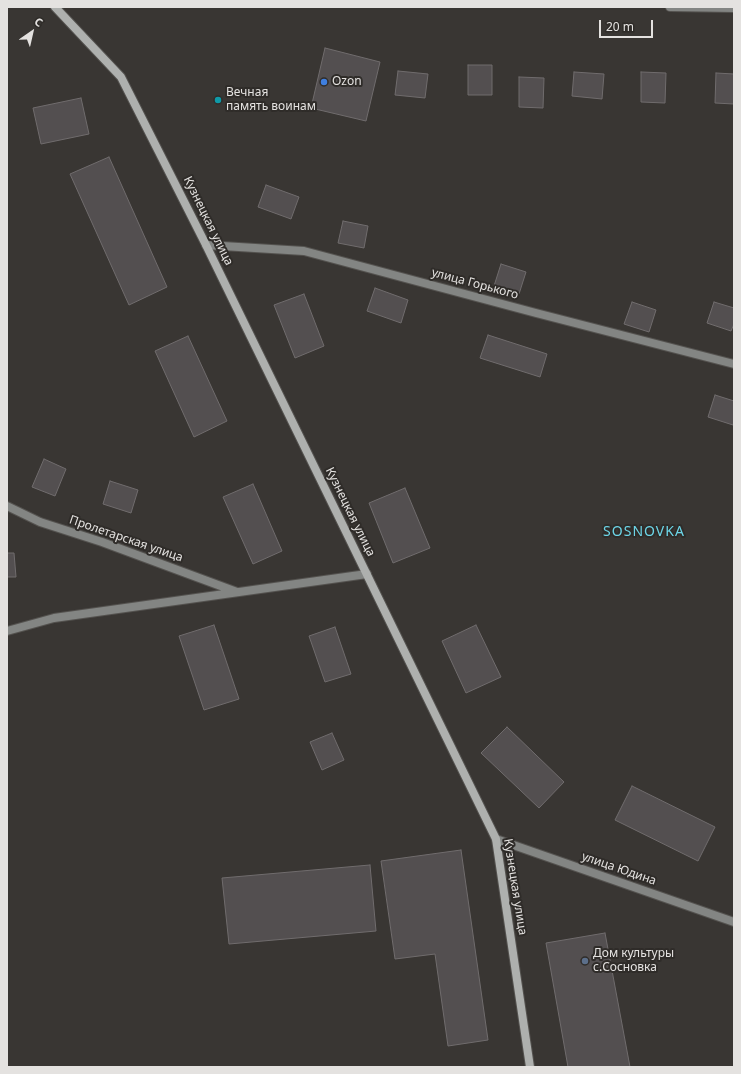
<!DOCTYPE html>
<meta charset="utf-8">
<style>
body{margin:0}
#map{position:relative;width:741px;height:1074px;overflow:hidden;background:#393633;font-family:"Noto Sans",sans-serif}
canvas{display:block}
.frame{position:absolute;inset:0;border:8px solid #e4e2e0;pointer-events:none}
.north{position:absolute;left:12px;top:12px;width:40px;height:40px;-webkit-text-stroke:3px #2f2c29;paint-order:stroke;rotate:34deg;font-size:11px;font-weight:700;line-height:16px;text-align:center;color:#e4e2e0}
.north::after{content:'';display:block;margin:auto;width:14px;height:18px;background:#e4e2e0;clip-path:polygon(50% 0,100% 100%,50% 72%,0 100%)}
.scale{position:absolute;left:599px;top:20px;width:54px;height:18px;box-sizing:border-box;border:2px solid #e4e2e0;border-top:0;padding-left:5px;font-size:12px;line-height:14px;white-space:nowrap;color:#e4e2e0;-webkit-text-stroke:3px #2f2c29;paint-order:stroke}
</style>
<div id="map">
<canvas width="741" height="1074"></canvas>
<div class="frame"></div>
<div class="north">С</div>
<div class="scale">20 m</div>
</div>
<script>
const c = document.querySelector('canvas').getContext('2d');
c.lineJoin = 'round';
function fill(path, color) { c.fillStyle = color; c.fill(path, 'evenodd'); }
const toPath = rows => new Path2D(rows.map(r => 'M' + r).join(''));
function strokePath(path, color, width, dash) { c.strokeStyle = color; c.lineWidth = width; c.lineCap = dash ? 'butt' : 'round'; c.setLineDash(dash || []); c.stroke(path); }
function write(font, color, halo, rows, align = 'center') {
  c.font = font + ' "Noto Sans",sans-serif'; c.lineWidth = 4; c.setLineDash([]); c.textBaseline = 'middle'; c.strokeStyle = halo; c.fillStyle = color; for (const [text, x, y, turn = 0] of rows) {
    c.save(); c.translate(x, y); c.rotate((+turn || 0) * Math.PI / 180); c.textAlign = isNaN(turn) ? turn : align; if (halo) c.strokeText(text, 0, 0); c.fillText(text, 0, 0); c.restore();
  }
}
const building = toPath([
 [325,48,380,62,366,121,311,108,325,48],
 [468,65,492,65,492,95,468,95,468,65],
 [398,71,428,74,425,98,395,95,398,71],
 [574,72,604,74,602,99,572,96,574,72],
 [641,72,666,73,665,103,641,102,641,72],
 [716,73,734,74,734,104,715,103,716,73],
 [519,77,544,78,543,108,519,107,519,77],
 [81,98,89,134,41,144,33,108,81,98],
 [109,157,167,287,129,305,70,174,109,157],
 [266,185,299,197,291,219,258,207,266,185],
 [343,221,368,226,364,248,338,243,343,221],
 [501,264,526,272,519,294,494,286,501,264],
 [375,288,408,300,401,323,367,311,375,288],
 [304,294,324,346,295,358,274,305,304,294],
 [632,302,656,310,649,332,624,324,632,302],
 [714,302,734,308,734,324,731,331,707,323,714,302],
 [488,335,547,354,540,377,480,358,488,335],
 [188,336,227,421,194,437,155,351,188,336],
 [715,395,734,401,734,421,733,425,708,417,715,395],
 [44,459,66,469,55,496,32,487,44,459],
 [110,481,138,490,131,513,103,504,110,481],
 [253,484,282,551,253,564,223,497,253,484],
 [405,488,430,548,393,563,369,503,405,488],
 [7,553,14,553,16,577,7,577,7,553],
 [214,625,239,699,204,710,179,636,214,625],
 [476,625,501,677,466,693,442,641,476,625],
 [335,627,351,674,325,682,309,636,335,627],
 [507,727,564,782,539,808,481,753,507,727],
 [332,733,344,760,322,770,310,742,332,733],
 [632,786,715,827,698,861,615,820,632,786],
 [461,850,488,1040,448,1046,435,954,395,959,381,861,461,850],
 [370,865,376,931,229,944,222,878,370,865],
 [605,933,630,1067,568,1067,546,943,605,933]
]);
const minor = toPath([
 [670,7,734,8],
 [206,245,304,251,536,313,734,364],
 [7,506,40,522,102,542,237,592],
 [7,631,54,618,367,574],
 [496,839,734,922]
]);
const secondary = toPath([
 [55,7,121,77,206,245,496,839,530,1067]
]);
const markers = [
 [324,82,4,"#3f7fe0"],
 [218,100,4,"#0f9aa8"],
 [585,961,4,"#5c6f8a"]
];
const poiNames = [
 ["Ozon",332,82],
 ["Вечная",226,93],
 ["память воинам",226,107],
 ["Дом культуры",593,954],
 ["с.Сосновка",593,968]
];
const streetNames = [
 ["Кузнецкая улица",208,221,64],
 ["улица Горького",475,284,15],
 ["Кузнецкая улица",350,512,64],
 ["Пролетарская улица",126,539,19],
 ["улица Юдина",619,869,19],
 ["Кузнецкая улица",515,887,81]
];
const quarterNames = [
 ["SOSNOVKA",644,532]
];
fill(building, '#534f50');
strokePath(building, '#706c6d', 1);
strokePath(minor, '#54524f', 10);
strokePath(secondary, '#54524f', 10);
strokePath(minor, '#838583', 8);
strokePath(secondary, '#aeb0ae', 8);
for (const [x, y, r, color] of markers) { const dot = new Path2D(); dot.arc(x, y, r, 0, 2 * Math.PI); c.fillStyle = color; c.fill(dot); strokePath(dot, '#2f2c29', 1.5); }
write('12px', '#e4e2e0', '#2f2c29', poiNames, 'left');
write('12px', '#e4e2e0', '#2f2c29', streetNames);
c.letterSpacing = '1px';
write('14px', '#6dd6e8', '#2f2c29', quarterNames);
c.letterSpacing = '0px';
</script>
